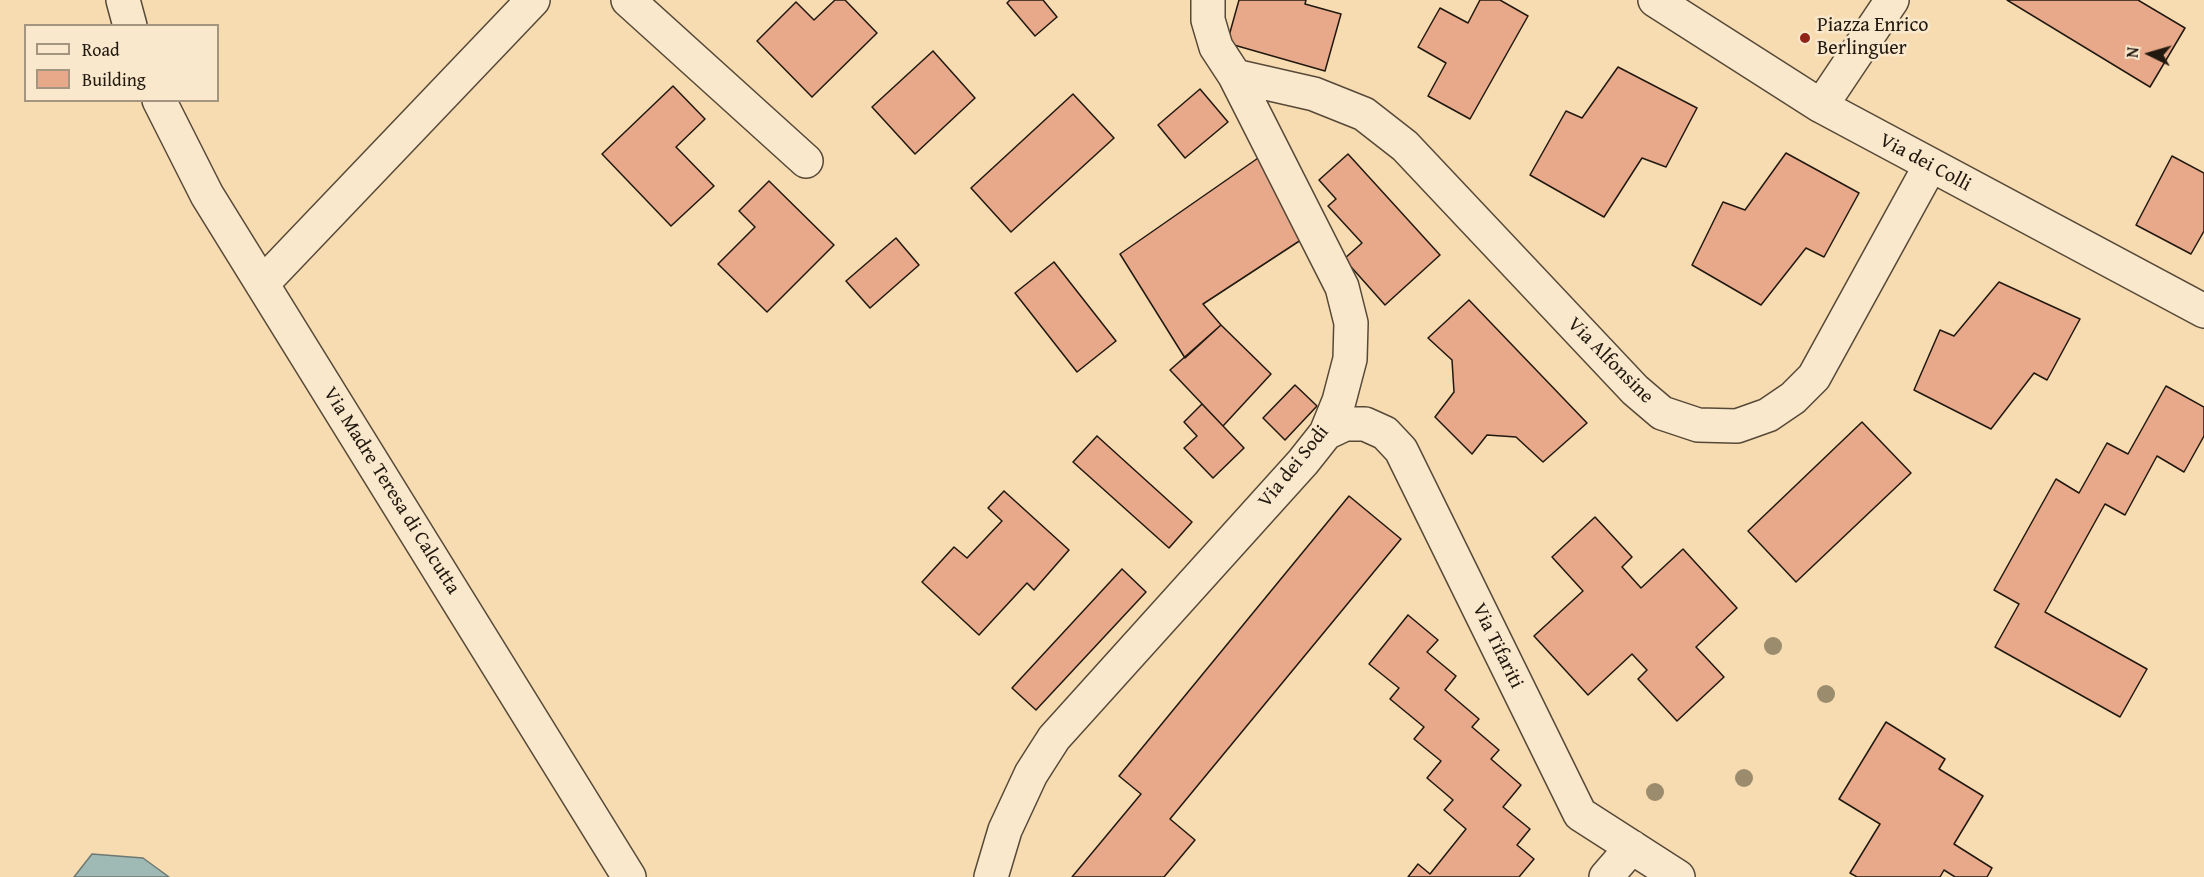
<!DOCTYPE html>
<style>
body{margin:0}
#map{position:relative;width:2204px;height:877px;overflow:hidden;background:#f7dbb1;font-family:"Gentium Book Plus",serif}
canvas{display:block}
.legend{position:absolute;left:24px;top:24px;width:195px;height:78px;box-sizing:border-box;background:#fae8cc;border:2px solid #a39580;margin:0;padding:8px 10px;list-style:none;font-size:18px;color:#21180f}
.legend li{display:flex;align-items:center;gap:12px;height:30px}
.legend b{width:30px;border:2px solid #a39580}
.north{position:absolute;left:2120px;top:24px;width:60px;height:60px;-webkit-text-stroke:4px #fae8cc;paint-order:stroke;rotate:275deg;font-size:16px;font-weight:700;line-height:24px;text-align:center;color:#21180f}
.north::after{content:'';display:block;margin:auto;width:21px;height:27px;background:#21180f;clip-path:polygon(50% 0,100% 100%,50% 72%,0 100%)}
</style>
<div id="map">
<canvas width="2204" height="877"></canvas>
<ul class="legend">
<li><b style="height:8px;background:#fae8cc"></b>Road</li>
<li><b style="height:16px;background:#e7a989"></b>Building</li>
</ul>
<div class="north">N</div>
</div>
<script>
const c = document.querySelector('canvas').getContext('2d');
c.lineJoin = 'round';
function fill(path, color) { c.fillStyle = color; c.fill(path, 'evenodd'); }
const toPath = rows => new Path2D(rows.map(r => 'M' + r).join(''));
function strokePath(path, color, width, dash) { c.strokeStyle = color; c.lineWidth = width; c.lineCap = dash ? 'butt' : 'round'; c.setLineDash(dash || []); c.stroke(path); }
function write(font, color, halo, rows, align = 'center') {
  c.font = font + ' "Gentium Book Plus",serif'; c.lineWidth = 5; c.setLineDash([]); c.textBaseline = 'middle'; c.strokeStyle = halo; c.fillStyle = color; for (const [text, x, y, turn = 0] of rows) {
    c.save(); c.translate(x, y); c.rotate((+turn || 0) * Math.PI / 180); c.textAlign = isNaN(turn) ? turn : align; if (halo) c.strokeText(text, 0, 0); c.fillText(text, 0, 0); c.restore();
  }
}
const water = toPath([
 [92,854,143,858,169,877,74,877,92,854]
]);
const building = toPath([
 [835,0,845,0,877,33,812,97,757,41,796,2,814,20,835,0],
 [1010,0,1043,0,1057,17,1035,36,1007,3,1010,0],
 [1239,0,1306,0,1305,4,1341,14,1325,71,1227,43,1239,0],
 [1480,0,1500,0,1528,16,1470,119,1428,96,1446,63,1418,47,1440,8,1468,23,1480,0],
 [2007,0,2138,0,2185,28,2150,87,2007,0],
 [933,51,975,98,915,154,872,107,933,51],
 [1618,67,1697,108,1666,167,1642,158,1604,217,1530,175,1566,111,1582,118,1618,67],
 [673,86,705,119,676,147,714,186,671,226,602,154,673,86],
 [1200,89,1228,122,1185,158,1158,125,1200,89],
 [1073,94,1114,138,1011,232,971,188,1073,94],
 [1786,153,1859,193,1824,257,1806,248,1761,305,1692,265,1723,202,1745,210,1786,153],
 [1348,154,1440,255,1385,305,1344,259,1362,243,1328,206,1336,199,1319,180,1348,154],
 [1261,156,1307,236,1203,304,1221,325,1185,358,1120,254,1261,156],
 [2172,156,2204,173,2204,231,2191,254,2136,225,2172,156],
 [769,181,834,245,767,312,718,264,755,227,739,211,769,181],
 [896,238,919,265,870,308,846,281,896,238],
 [1054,262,1116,341,1077,372,1015,293,1054,262],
 [1999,282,2080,319,2047,380,2034,373,1991,429,1914,390,1940,330,1954,336,1999,282],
 [1469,300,1587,423,1543,462,1516,437,1487,435,1472,454,1435,417,1454,392,1452,360,1428,338,1469,300],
 [1221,325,1271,374,1223,426,1170,370,1221,325],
 [1295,385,1317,406,1285,440,1263,418,1295,385],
 [2166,386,2204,407,2204,436,2184,472,2157,456,2125,515,2105,504,2045,612,2147,669,2120,717,1995,647,2019,604,1994,590,2056,479,2079,493,2107,443,2128,454,2166,386],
 [1202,404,1244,448,1213,478,1184,448,1197,436,1184,422,1202,404],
 [1862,422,1911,473,1796,582,1748,531,1862,422],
 [1097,436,1192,522,1169,548,1073,462,1097,436],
 [1004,491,1069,550,1034,590,1027,583,979,635,922,582,954,547,967,558,1002,521,988,508,1004,491],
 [1349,496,1401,539,1170,819,1195,840,1164,877,1072,877,1141,794,1119,776,1349,496],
 [1595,517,1632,557,1622,567,1641,588,1683,549,1737,608,1696,647,1724,677,1677,721,1638,679,1647,670,1632,654,1588,695,1534,636,1583,591,1552,557,1595,517],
 [1122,569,1146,592,1036,710,1012,688,1122,569],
 [1408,615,1438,640,1427,652,1456,676,1445,690,1479,719,1472,727,1499,750,1491,759,1521,785,1503,807,1530,829,1517,845,1534,859,1519,877,1408,877,1418,864,1430,874,1466,829,1444,810,1453,800,1427,778,1441,761,1414,739,1424,727,1390,699,1399,688,1369,664,1408,615],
 [1886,722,1945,759,1939,769,1983,796,1954,844,1992,868,1987,877,1955,877,1944,870,1940,877,1857,877,1850,873,1880,824,1839,799,1886,722]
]);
const minor = toPath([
 [123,0,130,26],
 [628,0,806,161],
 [1655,0,1821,106,2204,311],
 [1235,76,1314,94,1364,114,1405,146,1635,390,1662,413,1698,425,1737,426,1768,415,1793,398,1814,377,1930,166],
 [159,100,207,195,629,877],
 [1821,106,1892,0],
 [262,284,533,0],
 [1326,433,1345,424,1365,424,1385,433,1401,450,1580,814,1678,877],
 [991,877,1005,830,1031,774,1054,738,1303,462,1326,433,1339,401,1350,359,1351,323,1342,287,1235,76,1216,47,1208,20,1208,0],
 [1606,877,1632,847]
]);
const trees = [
 [1773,646],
 [1826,694],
 [1744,778],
 [1655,792]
];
const markers = [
 [1805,38,6,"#8f2418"]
];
const poiNames = [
 ["Piazza Enrico",1817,26],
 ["Berlinguer",1817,49]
];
const streetNames = [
 ["Via dei Colli",1925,163,28],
 ["Via Alfonsine",1610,361,45],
 ["Via dei Sodi",1294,467,-51],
 ["Via Madre Teresa di Calcutta",391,491,58],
 ["Via Tifariti",1497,646,64]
];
fill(water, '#9fb9b4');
strokePath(water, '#6d7972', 1.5);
fill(building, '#e7a989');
strokePath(building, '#21180f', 1.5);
strokePath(minor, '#564938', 36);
strokePath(minor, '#fae8cc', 33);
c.fillStyle = '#9a8c6d';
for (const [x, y] of trees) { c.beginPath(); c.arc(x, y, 9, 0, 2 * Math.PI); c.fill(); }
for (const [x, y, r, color] of markers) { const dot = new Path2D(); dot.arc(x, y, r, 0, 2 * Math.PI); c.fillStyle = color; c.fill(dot); strokePath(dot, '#fae8cc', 2); }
write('20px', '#21180f', '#fae8cc', poiNames, 'left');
write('20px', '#21180f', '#fae8cc', streetNames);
</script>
